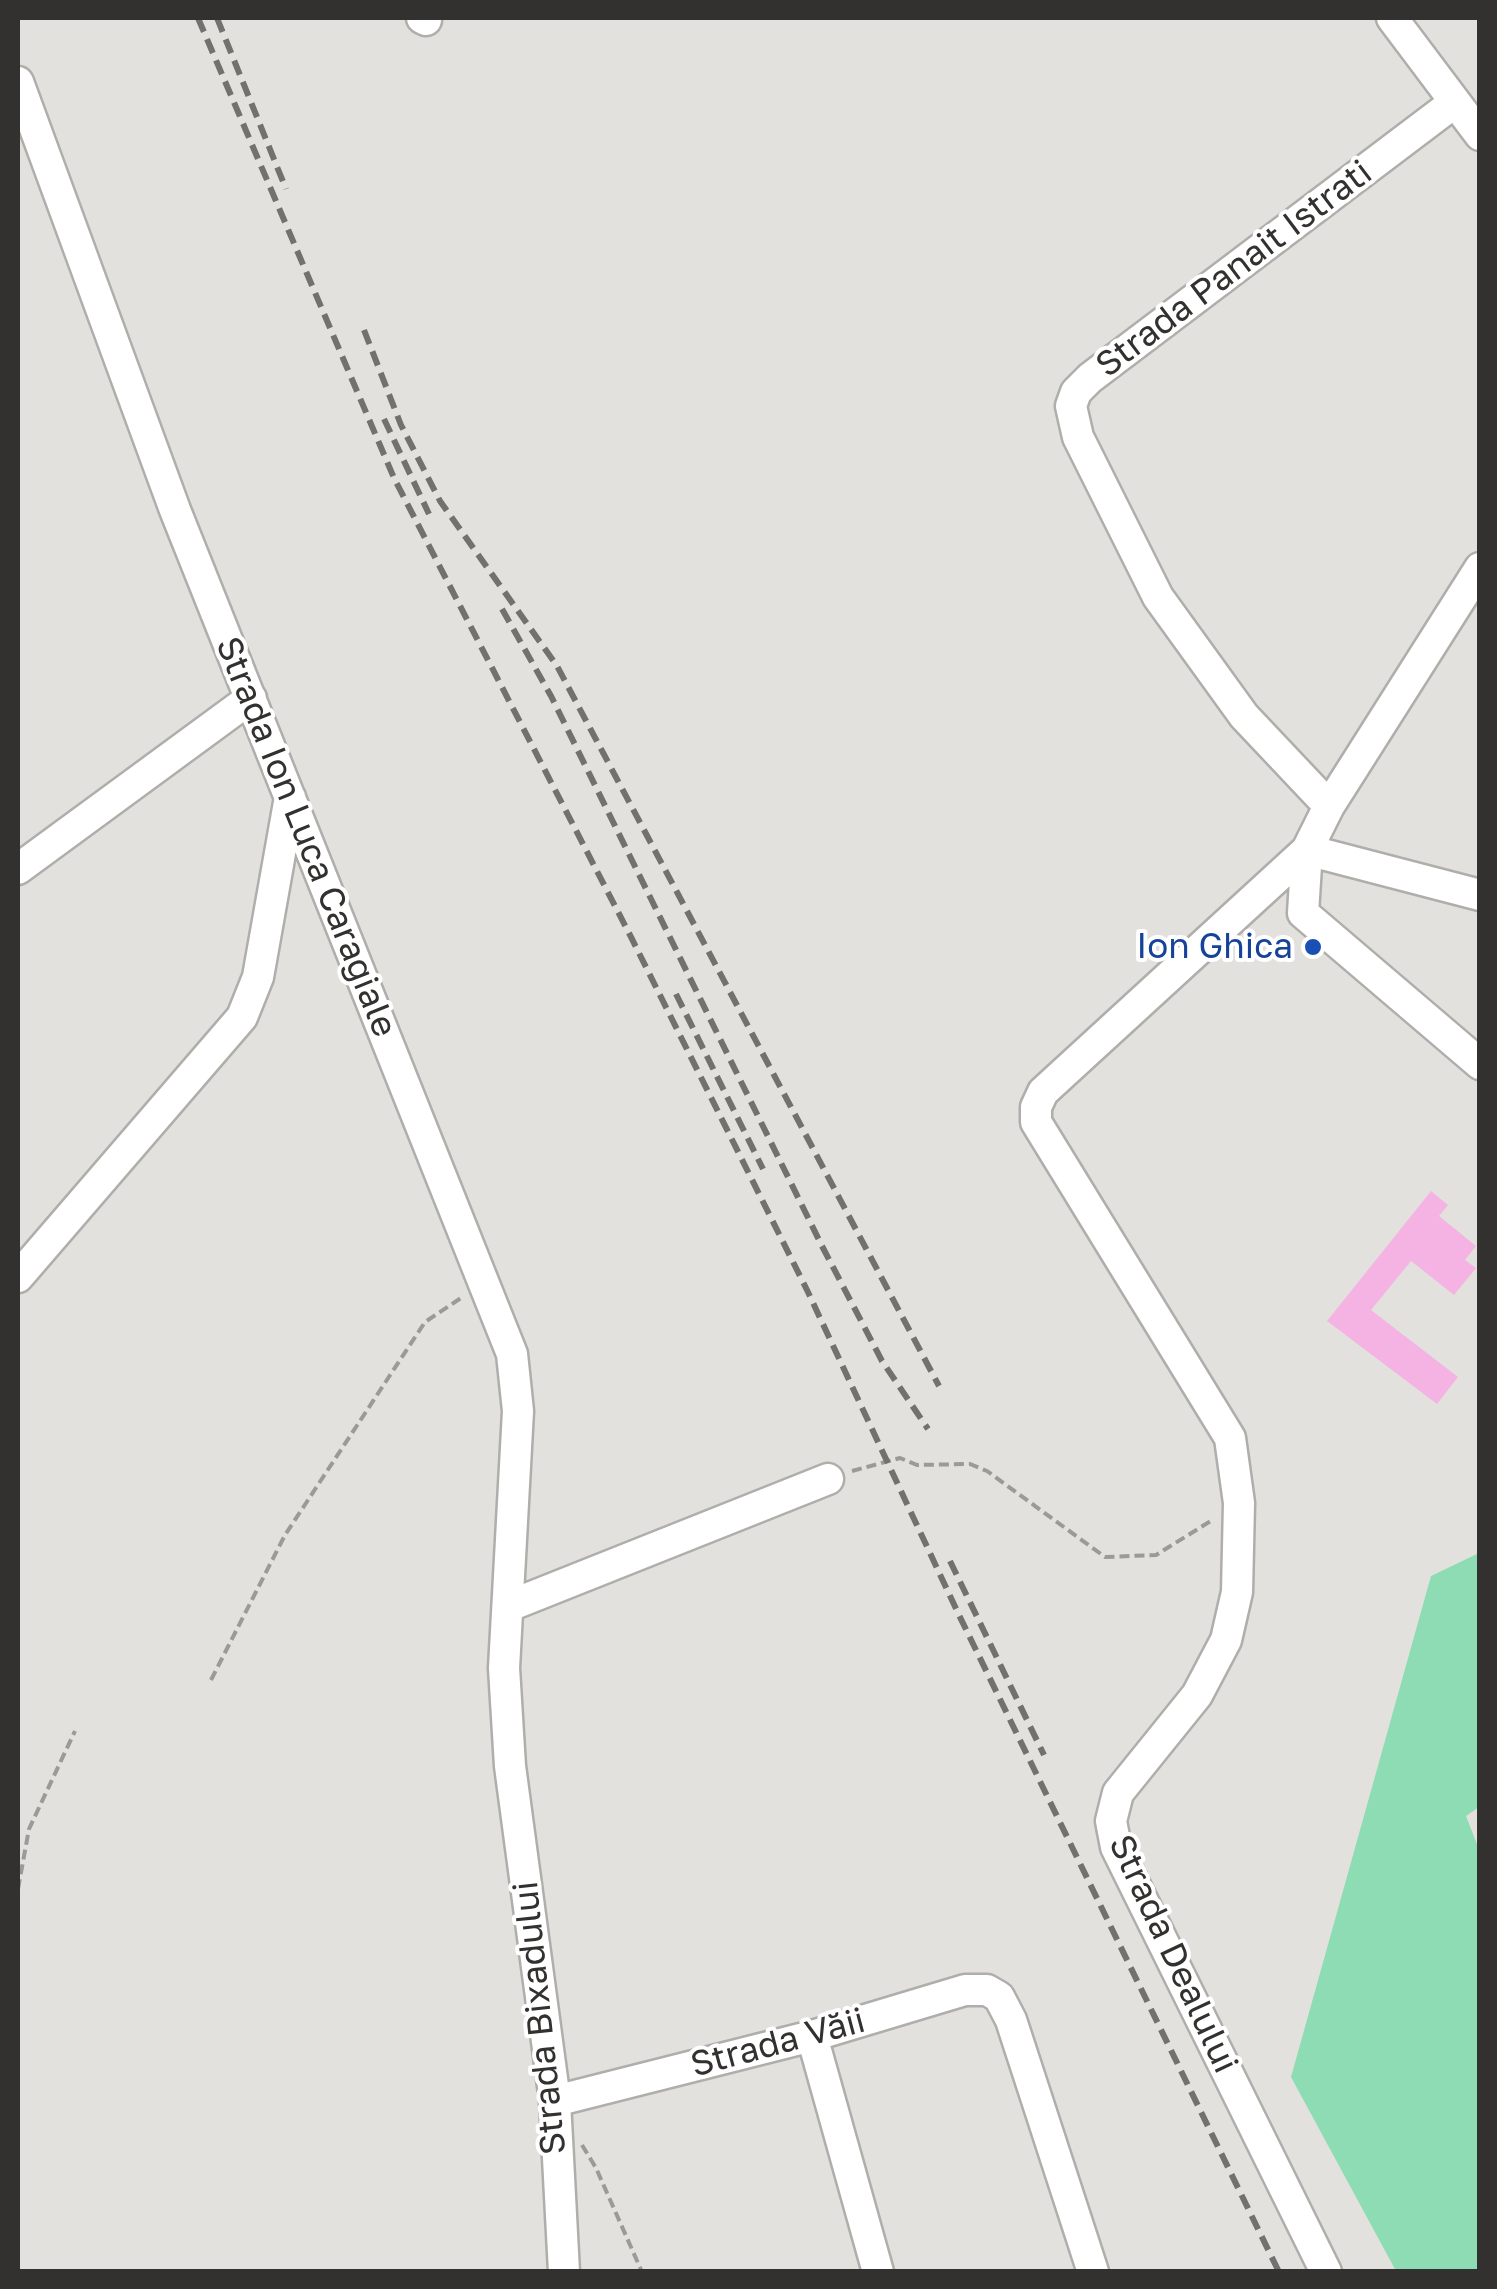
<!DOCTYPE html>
<meta charset="utf-8">
<style>
body{margin:0}
#map{position:relative;width:1497px;height:2289px;overflow:hidden;background:#e3e1dd;font-family:"Golos Text",sans-serif}
canvas{display:block}
.frame{position:absolute;inset:0;border:20px solid #323130;pointer-events:none}
</style>
<div id="map">
<canvas width="1497" height="2289"></canvas>
<div class="frame"></div>
</div>
<script>
const c = document.querySelector('canvas').getContext('2d');
c.lineJoin = 'round';
function fill(path, color) { c.fillStyle = color; c.fill(path, 'evenodd'); }
const toPath = rows => new Path2D(rows.map(r => 'M' + r).join(''));
function strokePath(path, color, width, dash) { c.strokeStyle = color; c.lineWidth = width; c.lineCap = dash ? 'butt' : 'round'; c.setLineDash(dash || []); c.stroke(path); }
function write(font, color, halo, rows, align = 'center') {
  c.font = font + ' "Golos Text",sans-serif'; c.lineWidth = 8; c.setLineDash([]); c.textBaseline = 'middle'; c.strokeStyle = halo; c.fillStyle = color; for (const [text, x, y, turn = 0] of rows) {
    c.save(); c.translate(x, y); c.rotate((+turn || 0) * Math.PI / 180); c.textAlign = isNaN(turn) ? turn : align; if (halo) c.strokeText(text, 0, 0); c.fillText(text, 0, 0); c.restore();
  }
}
const green = toPath([
 [1479,1553,1479,1807,1466,1816,1480,1852,1479,2271,1396,2271,1291,2077,1431,1576]
]);
const building = toPath([
 [1431,1191,1448,1205,1439,1216,1476,1246,1465,1260,1476,1268,1454,1295,1411,1261,1371,1310,1458,1377,1437,1404,1327,1321]
]);
const path = toPath([
 [852,1471,900,1458,917,1465,970,1464,987,1471,1105,1557,1156,1555,1214,1519],
 [211,1680,285,1535,425,1322,464,1296],
 [18,1889,29,1829,75,1731],
 [582,2145,596,2168,642,2272]
]);
const minor = toPath([
 [422,18,426,20],
 [1392,18,1480,135],
 [18,82,175,510,512,1354,518,1411,504,1668,510,1766,555,2101,564,2272],
 [1329,806,1244,716,1158,597,1078,437,1071,406,1076,392,1090,378,1455,102],
 [1307,850,1303,913,1480,1064],
 [1307,850,1480,895],
 [18,869,251,698],
 [18,1277,242,1017,258,977,290,797],
 [509,1606,828,1479],
 [812,2036,878,2272],
 [555,2101,812,2036,965,1990,987,1990,999,1997,1011,2020,1093,2272],
 [1326,2272,1116,1847,1111,1821,1118,1793,1197,1695,1226,1640,1237,1592,1239,1503,1230,1438,1036,1122,1036,1107,1043,1092,1307,850,1329,806,1480,568]
]);
const rail = toPath([
 [198,18,394,478,631,937,807,1290,958,1613,1279,2272],
 [217,18,286,189],
 [364,330,401,425,440,501,557,666,939,1386],
 [384,419,429,514],
 [502,609,551,696,822,1246,882,1361,928,1429],
 [676,994,763,1169],
 [950,1561,1044,1755]
]);
const markers = [
 [1313,947,10,"#1a4fb4"]
];
const streetNames = [
 ["Strada Panait Istrati",1234,269,-37],
 ["Strada Ion Luca Caragiale",306,837,68],
 ["Strada Dealului",1173,1954,65],
 ["Strada Bixadului",540,2018,-96],
 ["Strada Văii",778,2043,-15]
];
const transitNames = [
 ["Ion Ghica",1293,947]
];
fill(green, '#8ddcb3');
fill(building, '#f5b3e4');
strokePath(minor, '#b0aeab', 35);
strokePath(path, '#9b9a97', 4, [10, 5]);
strokePath(minor, '#fff', 30);
strokePath(rail, '#72716e', 6, [15, 8]);
for (const [x, y, r, color] of markers) { const dot = new Path2D(); dot.arc(x, y, r, 0, 2 * Math.PI); c.fillStyle = color; c.fill(dot); strokePath(dot, '#fff', 4); }
write('35px', '#323130', '#fff', streetNames);
write('35px', '#164399', '#fff', transitNames, 'right');
</script>
